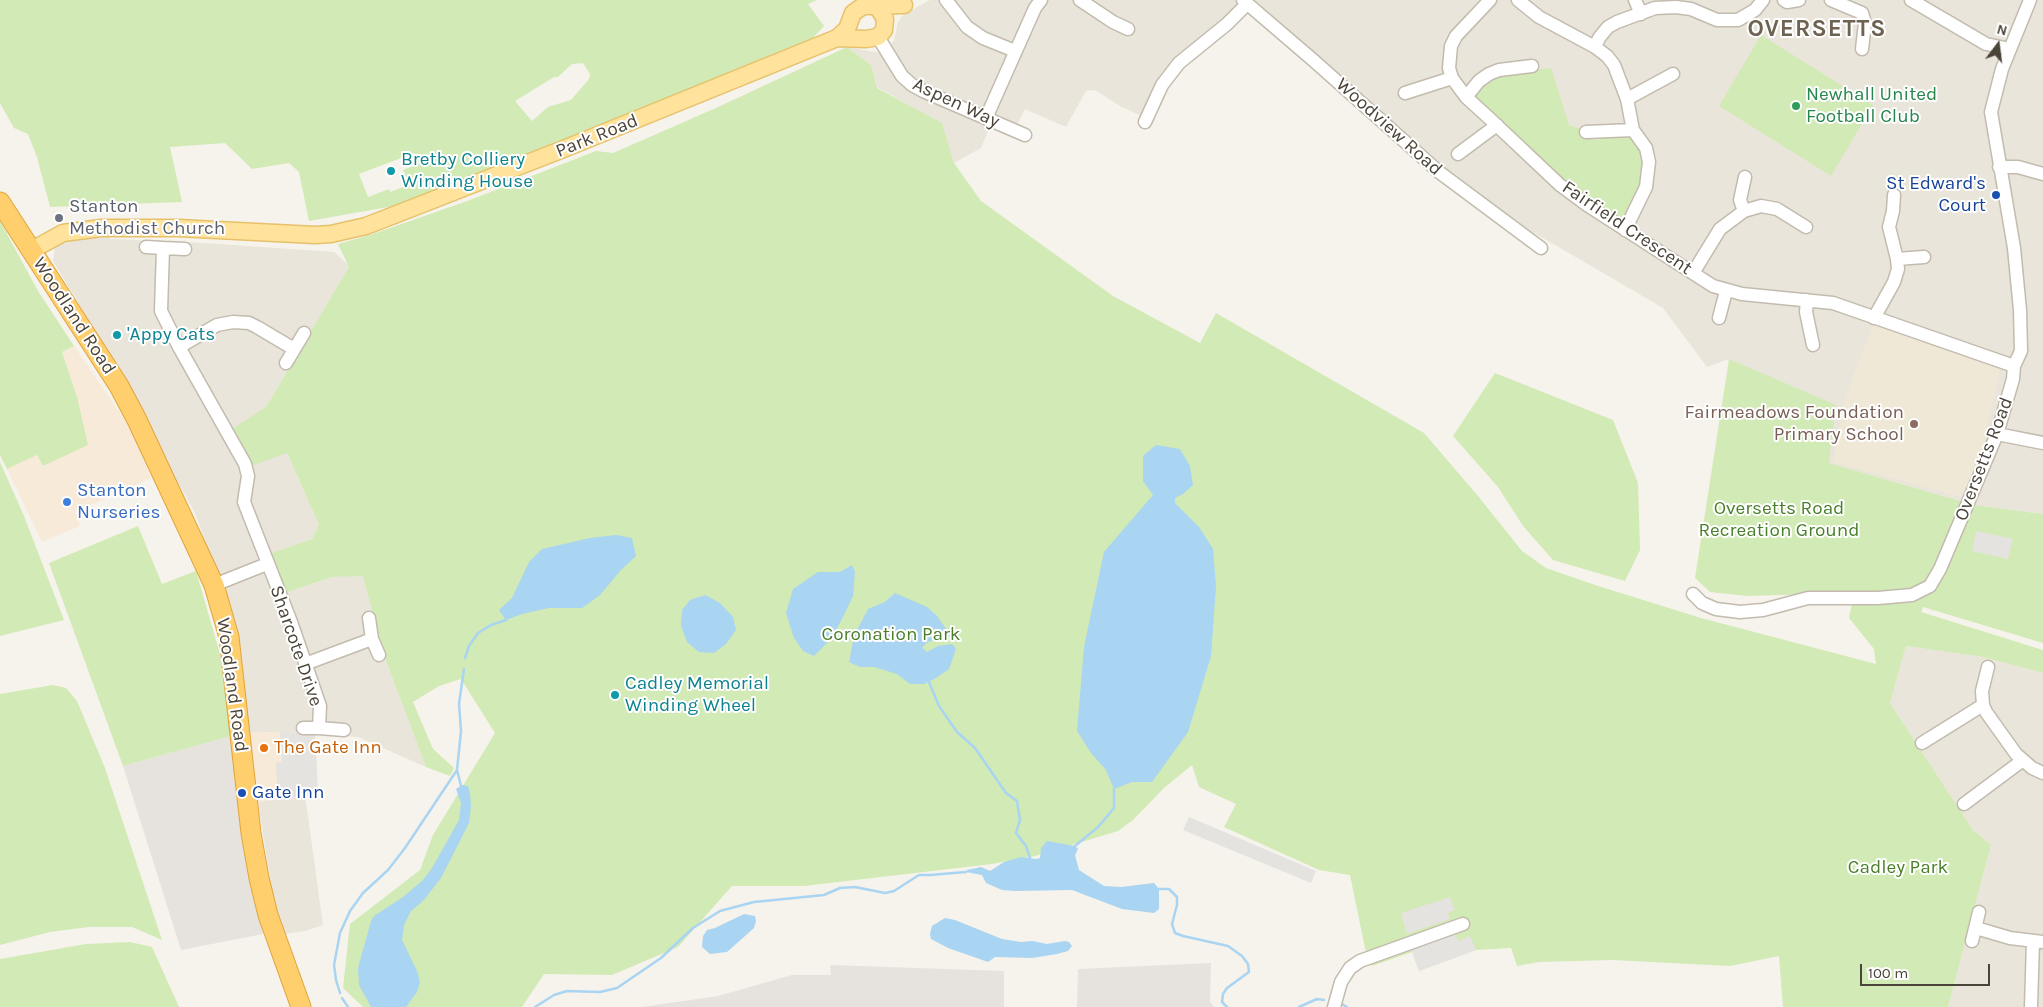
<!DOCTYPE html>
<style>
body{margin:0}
#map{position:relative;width:2043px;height:1007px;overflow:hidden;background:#f6f3ec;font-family:Karla,sans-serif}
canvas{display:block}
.north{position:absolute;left:1973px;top:20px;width:50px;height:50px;-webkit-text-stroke:4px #fff;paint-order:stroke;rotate:15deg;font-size:14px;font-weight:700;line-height:20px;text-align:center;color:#4b4439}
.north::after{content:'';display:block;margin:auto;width:18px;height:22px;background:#4b4439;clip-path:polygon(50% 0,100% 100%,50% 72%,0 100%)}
.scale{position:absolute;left:1860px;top:964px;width:130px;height:22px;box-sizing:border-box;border:2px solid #4b4439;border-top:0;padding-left:6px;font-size:15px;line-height:18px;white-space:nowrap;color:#4b4439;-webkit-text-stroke:4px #fff;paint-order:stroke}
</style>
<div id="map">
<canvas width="2043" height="1007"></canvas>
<div class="north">N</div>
<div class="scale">100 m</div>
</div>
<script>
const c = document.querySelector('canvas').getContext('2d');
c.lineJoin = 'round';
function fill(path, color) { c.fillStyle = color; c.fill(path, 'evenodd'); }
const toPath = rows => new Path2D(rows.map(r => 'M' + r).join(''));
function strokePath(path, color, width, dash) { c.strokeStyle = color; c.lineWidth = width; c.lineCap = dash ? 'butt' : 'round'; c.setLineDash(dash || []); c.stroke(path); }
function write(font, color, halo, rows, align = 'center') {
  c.font = font + ' Karla,sans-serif'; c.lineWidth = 4; c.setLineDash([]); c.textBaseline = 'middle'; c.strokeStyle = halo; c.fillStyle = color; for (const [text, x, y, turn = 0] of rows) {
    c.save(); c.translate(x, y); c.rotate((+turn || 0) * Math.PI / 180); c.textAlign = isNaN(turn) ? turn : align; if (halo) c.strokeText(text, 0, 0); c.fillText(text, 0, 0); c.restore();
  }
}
const residential = toPath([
 [930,0,2043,0,2043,514,1974,505,1829,463,1729,359,1707,367,1663,308,1531,231,1444,171,1255,2,1162,79,1146,118,1120,106,1095,90,1086,91,1066,127,1025,109,1012,135,990,126,981,148,954,163,941,123,877,87,871,65,847,47,880,53,894,41,898,22,903,15],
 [108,231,110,239,188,242,334,252,350,266,266,407,319,525,312,539,270,554,285,593,332,577,363,575,383,653,426,767,358,737,280,732,247,733,242,660,228,605,195,513,173,474,147,418,53,261,55,245,62,239],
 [1906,646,1983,657,2043,673,2043,1007,1948,1007,1991,845,1973,830,1890,703],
 [305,795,323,925,305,931,284,934,274,903,258,802]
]);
const commercial = toPath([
 [74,346,131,429,151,478,75,512,80,526,42,542,7,469,37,455,43,466,77,397,62,352],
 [280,732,315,733,318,794,258,802,247,733]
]);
const industrial = toPath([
 [231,736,250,875,263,934,181,950,123,766],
 [1211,963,1210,1002,1214,1007,1077,1007,1078,969],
 [830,965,1004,971,1004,1007,642,1007,718,996,792,975,831,975]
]);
const education = toPath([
 [1874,322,2000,369,1983,447,1961,497,1833,462,1844,401]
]);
const green = toPath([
 [0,0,817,0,808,4,824,26,811,40,400,205,309,221,299,172,289,163,252,169,225,143,170,147,182,202,50,207,37,157,28,134,14,128,0,103],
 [583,63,590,74,589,79,571,100,548,107,532,121,515,101,554,77,558,77,572,64],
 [414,153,419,164,403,170,409,185,390,192,389,189,368,197,359,174],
 [1761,35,1873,105,1831,176,1719,106],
 [847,47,871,65,877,88,942,123,954,163,981,201,1113,296,1200,343,1216,313,1424,433,1478,496,1522,551,1546,568,1595,585,1701,618,1876,664,1874,649,1849,618,1854,593,1747,596,1710,592,1695,578,1729,359,1836,405,1829,463,1974,505,2043,514,2043,643,1923,607,1921,612,2043,650,2043,673,1983,657,1906,646,1890,703,1973,830,1991,845,1948,1007,1783,1007,1779,956,1730,966,1613,960,1539,962,1517,966,1511,948,1476,950,1419,971,1412,952,1372,966,1365,948,1350,875,1319,870,1224,827,1236,804,1199,787,1192,765,1164,788,1133,820,1118,831,1035,856,992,864,804,886,732,886,678,947,612,975,544,974,522,1007,363,1007,343,988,350,924,420,870,433,835,495,733,461,679,439,686,413,702,433,749,454,768,450,776,426,767,383,653,363,576,332,577,285,593,269,554,312,539,319,525,287,453,251,466,232,429,266,407,349,267,338,244,373,234,470,200,596,151,613,153,716,108],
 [1551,68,1569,125,1580,129,1582,138,1599,140,1601,134,1633,135,1644,158,1643,185,1627,216,1618,219,1569,187,1471,94,1501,73],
 [0,221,38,291,74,346,62,352,77,397,88,445,43,466,37,455,7,469,0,455],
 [1495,373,1613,420,1638,483,1640,550,1625,581,1553,560,1523,526,1498,487,1453,436],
 [0,462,24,516,64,620,0,636],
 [138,526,162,584,196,571,220,654,231,736,123,766,49,563],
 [53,685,66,688,77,701,105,768,162,940,132,927,89,927,50,932,0,945,0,694],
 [130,942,152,947,179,1007,0,1007,0,959,86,944]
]);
const parking = toPath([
 [1976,531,2013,539,2008,559,1972,551],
 [280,732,315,733,318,794,278,799,276,763,282,762],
 [1189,817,1316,871,1311,883,1183,830],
 [1450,897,1455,910,1448,912,1450,919,1407,934,1401,913],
 [1455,935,1459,941,1470,936,1476,950,1419,971,1411,948]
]);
const water = toPath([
 [1156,445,1180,449,1190,466,1193,485,1183,494,1175,498,1175,503,1199,527,1213,549,1216,586,1211,656,1188,732,1152,782,1132,782,1114,789,1106,770,1091,753,1077,731,1084,647,1104,552,1153,495,1143,481,1143,456],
 [616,535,632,538,636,556,621,570,600,595,582,608,549,608,522,614,506,620,499,610,512,598,529,562,542,549,590,538],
 [852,565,855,572,853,596,842,619,830,640,814,656,803,651,794,638,786,613,793,589,818,572,840,572],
 [895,593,927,607,937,616,951,636,941,637,928,642,922,647,927,652,938,646,952,644,956,649,949,669,936,678,924,684,910,684,897,674,874,667,860,667,849,662,854,636,868,609,885,602],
 [705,595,720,603,733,617,736,630,726,644,714,653,699,652,687,642,681,626,682,610,690,600],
 [462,785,468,786,470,793,471,807,469,823,441,878,423,901,411,911,404,925,402,940,417,971,420,982,417,992,406,1007,371,1007,359,985,358,968,371,921,374,916,403,897,423,880,432,868,459,820,461,803,456,789],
 [1047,841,1075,846,1078,849,1075,855,1079,870,1104,886,1121,887,1154,883,1159,889,1159,909,1154,913,1122,909,1072,890,1015,891,1002,890,986,883,982,875,966,872,967,870,981,867,990,871,1004,862,1021,857,1036,859,1040,858,1041,848],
 [744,914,755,916,756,921,754,928,727,952,710,954,702,947,703,936,707,930,715,928],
 [945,918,955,920,1002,939,1021,942,1032,941,1047,944,1065,941,1069,942,1072,946,1068,951,1057,954,1032,958,995,957,988,962,948,948,931,939,930,934,932,926]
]);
const stream = toPath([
 [465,658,469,646,478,633,491,625,506,620],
 [929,682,939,706,957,732,975,748,1006,793,1017,801,1020,820,1016,833,1026,846,1030,858],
 [457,770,461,786],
 [1075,846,1098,827,1114,808,1114,789],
 [1159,889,1169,889,1177,897,1177,905,1172,924,1175,933,1183,936,1228,946,1242,956,1248,964,1249,972,1227,988,1223,994,1222,1002,1227,1007],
 [340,993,336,980,334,965,340,933,350,911,363,893,388,870,405,848,457,770,461,731,459,704,464,669],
 [342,998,348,1007],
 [1342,1004,1347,1007],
 [535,1007,554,995,567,991,600,992,617,988,661,958,693,928,720,911,754,902,824,895,840,888,855,887,885,893,894,891,919,875,930,875,966,872],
 [1299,1007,1317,999,1324,1000]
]);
const minor = toPath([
 [946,0,967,27,983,38,1015,51],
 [1080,0,1113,22,1128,29],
 [1243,0,1313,60,1439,172,1541,248],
 [1490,0,1456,36,1451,46,1449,68,1452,78,1466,97,1489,118,1560,185,1587,205,1713,286,1742,294,1833,303,2014,366],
 [1518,0,1539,17,1595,47,1607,56,1614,65,1627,99,1633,130,1646,148,1649,162,1646,187,1625,230],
 [1635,0,1641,14],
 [1784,0,1787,2,1799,0],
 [1831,0,1862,13,1865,23,1862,49],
 [1911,0,1986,44,2010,49],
 [878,37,902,76,912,85,923,91,1025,135],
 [1595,47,1599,38,1608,27,1617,22,1655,8,1676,7,1691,9,1717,20,1738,20,1755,10,1763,0],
 [1405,93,1452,78],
 [1466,97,1479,81,1489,74,1499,70,1532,66],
 [1627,99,1673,74],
 [986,118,1035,8,1041,0],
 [1145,122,1162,85,1179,63,1227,24,1247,4],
 [1586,132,1633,130],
 [1458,154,1497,125],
 [1999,167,2018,167,2043,174],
 [1744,211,1740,200,1745,177],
 [146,247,163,248],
 [185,249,163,248,161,311,179,347,245,464,248,476,244,502,291,622,320,706,319,728,303,728],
 [1897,259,1924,257],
 [1693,273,1720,229,1744,211,1761,206,1777,209,1806,227],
 [1807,300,1806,312,1813,345],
 [1719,318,1726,291],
 [1874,318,1894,282,1898,269,1897,259,1889,227,1893,211,1894,195],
 [179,347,217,325,233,322,249,323,257,327,294,349],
 [286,363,304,333],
 [1997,434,2043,443],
 [214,585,267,564],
 [1693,594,1702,603,1716,609,1740,612,1763,610,1808,598,1878,598,1912,595,1930,586,1940,569,1997,434,2013,379,2014,366,2021,351,2020,310,2014,248,1991,112,2002,69,2030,0],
 [369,618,372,639,379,655],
 [305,664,372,639],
 [1988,667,1982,691,1983,705,1986,712,2016,754,2032,768,2043,773],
 [319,728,344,730],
 [1922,743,1983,705],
 [1964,804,2023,760],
 [1976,928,2010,938,2043,942],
 [1972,941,1979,912],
 [1334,1007,1341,982,1350,968,1360,961,1463,924],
 [2031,1007,2033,941]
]);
const major = toPath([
 [837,38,866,39,878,37,884,30,885,19,879,9,874,6],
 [32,250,63,233,101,228,178,228,315,235,331,234,366,226,566,148,837,38,847,29,853,13,863,6,904,5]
]);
const highway = toPath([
 [0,202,119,386,137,420,214,585,229,637,251,833,259,878,268,915,301,1007]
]);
const markers = [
 [1796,106,5,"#2e9e5b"],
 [391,171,5,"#0f9aa8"],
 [1996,195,5,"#1a4fb4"],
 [59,218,5,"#6b7280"],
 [117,335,5,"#0f9aa8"],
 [1914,424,5,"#8d6e63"],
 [67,502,5,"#3f7fe0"],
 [615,695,5,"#0f9aa8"],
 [264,748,5,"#e8710a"],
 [242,793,5,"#1a4fb4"]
];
const leisureNames = [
 ["Newhall United",1806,95],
 ["Football Club",1806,117]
];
const streetNames = [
 ["Aspen Way",956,103,25],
 ["Woodview Road",1389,127,42],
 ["Park Road",597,136,-22],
 ["Fairfield Crescent",1627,228,34],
 ["Woodland Road",74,316,57],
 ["Oversetts Road",1984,459,-69],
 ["Sharcote Drive",296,646,71],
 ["Woodland Road",232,685,82]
];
const cultureNames = [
 ["Bretby Colliery",401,160],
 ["Winding House",401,182],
 ["'Appy Cats",127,335],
 ["Cadley Memorial",625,684],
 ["Winding Wheel",625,706]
];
const transitNames = [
 ["St Edward's",1986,184],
 ["Court",1986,206],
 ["Gate Inn",252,793,"left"]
];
const worshipNames = [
 ["Stanton",69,207],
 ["Methodist Church",69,229]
];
const educationNames = [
 ["Fairmeadows Foundation",1904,413],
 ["Primary School",1904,435]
];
const shopNames = [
 ["Stanton",77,491],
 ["Nurseries",77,513]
];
const parkNames = [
 ["Oversetts Road",1779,509],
 ["Recreation Ground",1779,531],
 ["Coronation Park",891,635],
 ["Cadley Park",1898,868]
];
const foodNames = [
 ["The Gate Inn",274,748]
];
const districtNames = [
 ["OVERSETTS",1817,29]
];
fill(residential, '#eae5da');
fill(commercial, '#f7ead8');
fill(industrial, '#e6e2dd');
fill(education, '#efe8d6');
fill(green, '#d2eab5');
fill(parking, '#e5e3e0');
fill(water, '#a9d4f2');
strokePath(stream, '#a9d4f2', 2.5);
strokePath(minor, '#c2bbae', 15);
strokePath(major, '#e6c16a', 19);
strokePath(highway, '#e0a43c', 21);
strokePath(minor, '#fff', 12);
strokePath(major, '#ffe39c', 16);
strokePath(highway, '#ffcf6e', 19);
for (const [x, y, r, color] of markers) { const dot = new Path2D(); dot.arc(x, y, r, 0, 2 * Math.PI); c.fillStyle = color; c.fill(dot); strokePath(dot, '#fff', 2); }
write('19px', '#27864d', '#fff', leisureNames, 'left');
write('19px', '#4b4439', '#fff', streetNames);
write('19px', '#0d838f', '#fff', cultureNames, 'left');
write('19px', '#164399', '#fff', transitNames, 'right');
write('19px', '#5b616d', '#fff', worshipNames, 'left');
write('19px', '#785e54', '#fff', educationNames, 'right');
write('19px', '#366cbe', '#fff', shopNames, 'left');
write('19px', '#4a7f2a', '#fff', parkNames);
write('19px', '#c56008', '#fff', foodNames, 'left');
c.letterSpacing = '1px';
write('bold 24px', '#6e6250', '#fff', districtNames);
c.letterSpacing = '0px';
</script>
